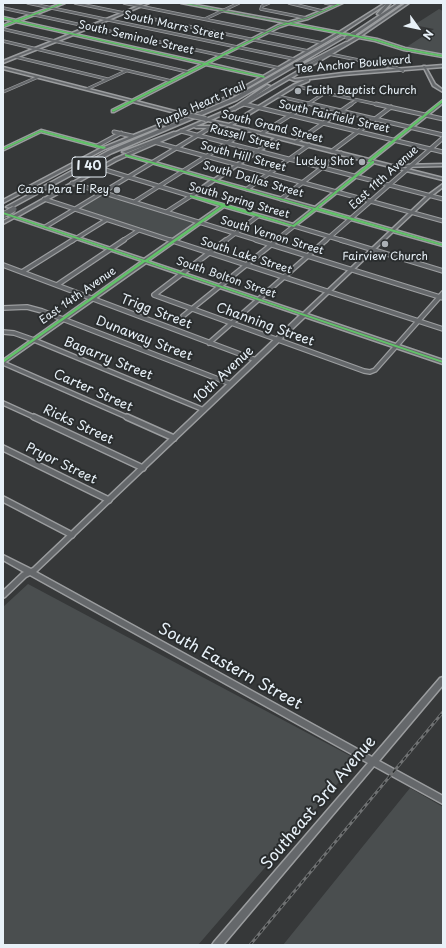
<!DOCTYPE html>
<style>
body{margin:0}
#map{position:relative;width:446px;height:948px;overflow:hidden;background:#363839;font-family:"Playpen Sans",sans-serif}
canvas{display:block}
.frame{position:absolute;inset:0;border:4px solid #e8f1f8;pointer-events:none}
.north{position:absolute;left:398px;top:8px;width:40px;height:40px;-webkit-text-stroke:3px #2a2d2e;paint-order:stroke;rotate:123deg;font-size:11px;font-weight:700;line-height:16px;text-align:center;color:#e8f1f8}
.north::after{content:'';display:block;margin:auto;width:14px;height:18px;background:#e8f1f8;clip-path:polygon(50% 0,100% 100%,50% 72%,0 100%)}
</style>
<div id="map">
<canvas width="446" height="948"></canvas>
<div class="frame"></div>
<div class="north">N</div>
</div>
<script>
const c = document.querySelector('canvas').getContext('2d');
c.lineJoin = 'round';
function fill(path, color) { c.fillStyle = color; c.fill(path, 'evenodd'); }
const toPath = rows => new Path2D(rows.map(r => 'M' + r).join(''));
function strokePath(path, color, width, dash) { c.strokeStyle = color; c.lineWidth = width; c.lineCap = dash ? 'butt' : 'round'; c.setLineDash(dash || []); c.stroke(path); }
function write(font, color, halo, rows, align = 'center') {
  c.font = font + ' "Playpen Sans",sans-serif'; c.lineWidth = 4; c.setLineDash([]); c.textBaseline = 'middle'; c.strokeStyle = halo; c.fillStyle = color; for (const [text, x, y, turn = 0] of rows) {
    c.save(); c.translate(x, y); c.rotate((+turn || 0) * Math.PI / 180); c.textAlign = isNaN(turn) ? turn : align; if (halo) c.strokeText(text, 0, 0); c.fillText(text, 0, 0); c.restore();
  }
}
const green = toPath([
 [439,9,443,11,443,55,405,48,434,29,414,25],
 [103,194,195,223,195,224,172,239,79,209],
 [28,584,358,760,198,945,3,945,3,607],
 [410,788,443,807,443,945,283,945]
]);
const streetFar3 = toPath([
 [28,3,294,59],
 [75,3,308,51],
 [124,3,322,43],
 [269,3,262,6,261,9,306,18],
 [289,3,322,11],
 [325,3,336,5],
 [3,8,279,68],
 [205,19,239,3],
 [3,29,188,72],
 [3,41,171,81],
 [329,54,397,68,403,71],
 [16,57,107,79],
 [294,86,380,105],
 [87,89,126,71],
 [3,92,38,77],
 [277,96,316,105],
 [244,104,248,105],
 [306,105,325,93],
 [350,105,357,100]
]);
const streetFar2 = toPath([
 [244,104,443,152],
 [311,104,443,135],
 [376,104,443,119],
 [181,131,443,199],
 [114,132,132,136],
 [262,133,308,104],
 [154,142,443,221],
 [296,142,351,104],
 [97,146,121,133],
 [332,151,391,107],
 [99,168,191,196],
 [72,183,260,241],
 [247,189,309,145],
 [44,199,173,241],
 [281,199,341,153],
 [134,202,248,130],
 [166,212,191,196],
 [45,227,213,126],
 [72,241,106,220],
 [122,241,139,230],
 [225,241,258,216],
 [275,241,294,226,344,241],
 [325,241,443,138]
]);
const streetFar1 = toPath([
 [170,240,443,329],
 [226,240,154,295,364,371,370,372,375,370,443,293],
 [256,240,443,298],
 [341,240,443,271],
 [3,265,256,360],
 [22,272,73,240],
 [57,285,124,240],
 [3,308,27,307,42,311,231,384],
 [183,316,277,240],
 [3,332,14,333,34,340,204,410],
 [209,343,326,240],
 [3,363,129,418],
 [3,403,36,418]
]);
const street = toPath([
 [34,417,143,468],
 [127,417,174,438],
 [3,448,109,500],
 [3,499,72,535]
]);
const secondary = toPath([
 [62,3,65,3,19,21,72,33,146,3,149,3,75,34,205,63,278,25,285,23,181,3,186,3,288,22,306,17,340,3,343,3,308,19,292,23,339,32,385,3,388,3,342,33,358,36,406,3,409,3,361,36,377,39,405,48,443,55,443,57,404,50,375,41,359,38,245,105,211,120,229,124,293,85,307,79,309,79,309,81,295,87,232,125,369,159,443,100,443,103,372,160,443,178,443,180,374,163,318,208,392,229,428,195,443,184,443,187,430,197,395,230,443,244,443,246,393,232,307,314,443,360,443,364,305,317,36,572,372,757,440,678,443,677,443,685,379,761,443,796,443,804,374,766,223,945,212,945,214,942,368,763,30,575,26,577,5,597,3,598,3,591,22,573,24,572,3,560,3,555,31,569,33,568,300,315,146,263,3,364,3,360,142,261,14,218,3,224,3,221,11,217,3,214,3,212,14,215,114,159,243,103,356,37,340,34,226,100,189,115,189,116,187,116,105,149,3,203,3,200,101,148,41,132,4,150,3,150,3,148,41,130,104,147,183,115,133,102,114,112,112,112,112,110,130,101,3,69,3,67,132,100,202,64,73,35,3,63,3,61,70,34,16,22,3,27,3,25,13,21,3,19,3,17,16,20,62,3],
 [289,24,337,33,263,76,208,63,280,27,289,24],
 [206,65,261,77,224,98,186,114,136,101,206,65],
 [208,121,275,138,214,179,130,155,194,127,196,128,225,128,227,127,225,126,196,126,208,121],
 [278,139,368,162,371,162,315,207,217,180,278,139],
 [127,156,211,180,189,196,220,206,144,259,17,217,116,161,127,156],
 [215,181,312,209,293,224,194,196,215,181],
 [224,207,294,227,316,210,390,231,303,313,148,261,224,207],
 [423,66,425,66,435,84,443,90,443,92,433,86,423,66],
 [443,164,443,166,401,167,399,166,401,165,443,164]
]);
const primary = toPath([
 [443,65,443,67,343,75,295,81,287,78,289,77,295,79,343,73,443,65]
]);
const highway = toPath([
 [387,3,391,3,380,15,398,3,402,3,355,35,353,35,353,33,380,15,377,14,387,3],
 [342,36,345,37,237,100,112,153,11,208,6,207,108,151,233,98,342,36],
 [346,42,349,43,307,65,304,64,346,42],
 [267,85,270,86,235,110,231,109,267,85],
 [174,132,178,133,126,153,122,152,174,132]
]);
const rail = toPath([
 [250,945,443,712]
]);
const secondaryBridge = toPath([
 [188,115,206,119]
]);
const highwayBridgeFar1 = toPath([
 [347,38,354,34]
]);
const highwayBridge = toPath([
 [3,215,14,209]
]);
const cycleway = toPath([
 [62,3,65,3,19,21,205,63,278,26,286,23,181,3,185,3,288,23,306,18,340,3,343,3,308,18,291,23,376,39,404,48,443,55,443,57,404,50,376,41,289,24,280,26,208,64,264,76,265,78,206,65,113,112,112,111,112,110,203,64,16,22,3,27,3,25,14,21,3,19,3,17,16,20,62,3],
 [442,100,443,100,443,102,370,162,368,162,368,160,442,100],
 [41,130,105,147,106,148,103,149,41,132,3,150,3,148,41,130],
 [125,154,315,208,372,161,374,161,374,163,318,208,443,244,443,246,316,210,294,227,224,207,148,261,443,361,443,363,145,262,3,363,3,360,142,261,3,214,3,212,145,260,221,206,190,197,190,195,225,204,293,225,313,209,125,156,125,154]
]);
const markers = [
 [298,91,4,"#aab0b5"],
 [362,162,4,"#aab0b5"],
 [117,190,4,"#aab0b5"],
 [385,244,4,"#aab0b5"]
];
const farStreetnames = [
 ["South Marrs Street",174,26,12],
 ["South Seminole Street",136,38,13],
 ["Tee Anchor Boulevard",353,65,-5],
 ["Purple Heart Trail",201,105,-24],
 ["South Fairfield Street",334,117,13],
 ["South Grand Street",272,127,14],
 ["Russell Street",245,138,15],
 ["South Hill Street",243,157,15],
 ["East 11th Avenue",384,178,-42],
 ["South Dallas Street",253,180,16],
 ["South Spring Street",239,201,16],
 ["South Vernon Street",272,236,17],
 ["South Lake Street",246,256,18],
 ["South Bolton Street",226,278,19],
 ["East 14th Avenue",78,296,-35]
];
const farPoinames = [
 ["Faith Baptist Church",306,91,"left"],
 ["Lucky Shot",354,162],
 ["Casa Para El Rey",109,190],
 ["Fairview Church",385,257,"center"]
];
const shields = [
 [89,167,34]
];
const shieldNames = [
 ["I 40",89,167]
];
const streetNames = [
 ["Trigg Street",156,312,21],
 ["Channing Street",265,325,20],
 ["Dunaway Street",144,339,21],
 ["Bagarry Street",108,359,22],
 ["10th Avenue",224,375,-43],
 ["Carter Street",93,391,24],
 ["Ricks Street",78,425,25],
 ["Pryor Street",61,464,26]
];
const nearStreetnames = [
 ["South Eastern Street",230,667,29],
 ["Southeast 3rd Avenue",319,803,-50]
];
fill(green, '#4a4e4f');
strokePath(streetFar3, '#9b9d9f', 3.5);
strokePath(streetFar2, '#9b9d9f', 5);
strokePath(streetFar1, '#9b9d9f', 6);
strokePath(street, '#9b9d9f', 8);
strokePath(secondary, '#9b9d9f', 3);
strokePath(primary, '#9b9d9f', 3);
strokePath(highway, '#9b9d9f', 3);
strokePath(streetFar3, '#65686b', 2);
strokePath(streetFar2, '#65686b', 3);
strokePath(streetFar1, '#65686b', 3.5);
strokePath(street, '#65686b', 5);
fill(secondary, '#65686b');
fill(primary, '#65686b');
fill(highway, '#65686b');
strokePath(rail, '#6f7172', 3);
strokePath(rail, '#2a2d2e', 1.5, [4]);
strokePath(secondaryBridge, '#9b9d9f', 6, []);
strokePath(highwayBridgeFar1, '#9b9d9f', 5.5, []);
strokePath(highwayBridge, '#9b9d9f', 7, []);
strokePath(secondaryBridge, '#65686b', 4);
strokePath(highwayBridgeFar1, '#65686b', 4);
strokePath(highwayBridge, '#65686b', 5);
fill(cycleway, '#61c268');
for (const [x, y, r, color] of markers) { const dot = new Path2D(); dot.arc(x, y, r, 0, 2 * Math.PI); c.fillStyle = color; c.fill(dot); strokePath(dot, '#2a2d2e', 1.5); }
write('11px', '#e8f1f8', '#2a2d2e', farStreetnames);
write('11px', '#e8f1f8', '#2a2d2e', farPoinames, 'right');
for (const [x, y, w] of shields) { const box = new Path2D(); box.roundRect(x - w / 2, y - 10, w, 20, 3); c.fillStyle = '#2a2d2e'; c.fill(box); strokePath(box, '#e8f1f8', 1); }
write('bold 12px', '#e8f1f8', null, shieldNames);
write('13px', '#e8f1f8', '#2a2d2e', streetNames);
write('16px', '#e8f1f8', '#2a2d2e', nearStreetnames);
</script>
